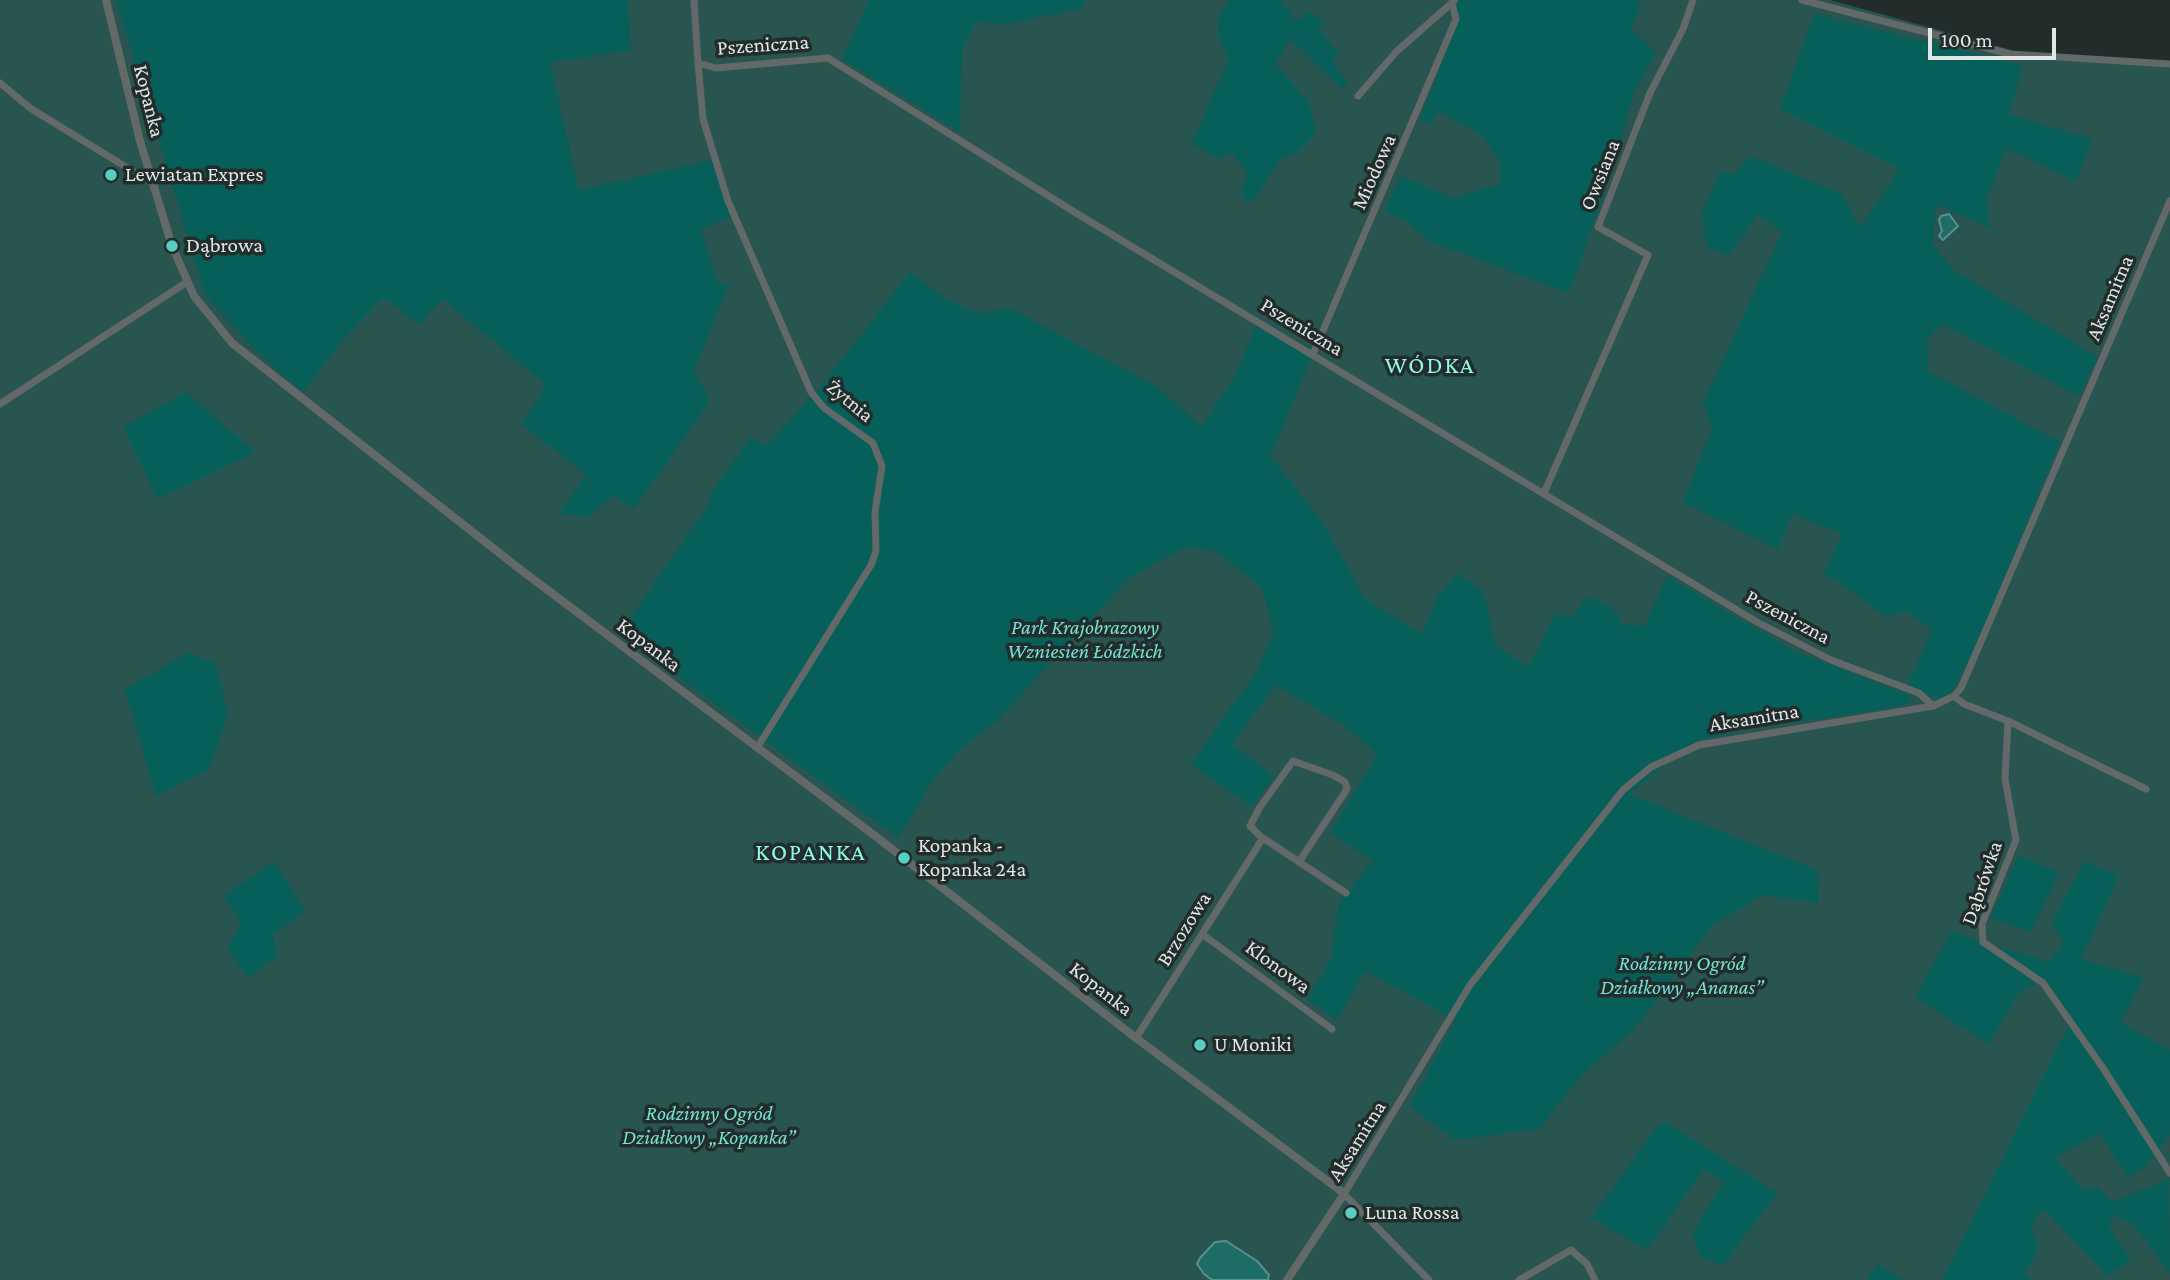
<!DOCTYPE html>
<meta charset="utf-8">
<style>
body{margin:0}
#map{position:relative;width:2170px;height:1280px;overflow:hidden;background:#222d2b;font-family:"Crimson Pro",serif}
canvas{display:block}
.scale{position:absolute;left:1928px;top:28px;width:128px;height:32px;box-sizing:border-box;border:4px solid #e0e7e6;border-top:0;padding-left:9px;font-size:21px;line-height:24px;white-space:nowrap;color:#e0e7e6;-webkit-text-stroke:5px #222d2b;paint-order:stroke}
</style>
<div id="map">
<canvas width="2170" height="1280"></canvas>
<div class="scale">100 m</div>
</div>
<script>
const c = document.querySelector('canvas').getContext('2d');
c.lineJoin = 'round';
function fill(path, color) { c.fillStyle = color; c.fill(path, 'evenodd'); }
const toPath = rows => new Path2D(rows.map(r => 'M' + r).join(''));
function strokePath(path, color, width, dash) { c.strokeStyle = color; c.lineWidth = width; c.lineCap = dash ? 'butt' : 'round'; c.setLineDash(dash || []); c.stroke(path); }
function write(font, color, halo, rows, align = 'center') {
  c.font = font + ' "Crimson Pro",serif'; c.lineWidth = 7; c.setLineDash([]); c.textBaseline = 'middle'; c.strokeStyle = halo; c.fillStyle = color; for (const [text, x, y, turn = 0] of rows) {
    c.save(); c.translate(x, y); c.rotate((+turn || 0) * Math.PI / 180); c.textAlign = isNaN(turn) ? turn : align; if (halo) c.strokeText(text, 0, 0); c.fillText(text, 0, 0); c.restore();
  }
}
const green = toPath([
 [0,0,1830,0,2015,51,2170,64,2170,1280,0,1280]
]);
const forest = toPath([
 [116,0,628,0,631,50,550,63,579,190,713,160,732,216,701,229,718,285,730,281,694,370,710,401,634,509,614,495,588,517,559,514,586,475,522,424,546,385,443,299,419,325,383,297,344,338,303,392,255,350,205,294],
 [869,0,1087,0,1082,9,1005,24,976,22,962,49,960,132,842,59],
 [1229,0,1281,0,1296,22,1310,10,1323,23,1319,31,1338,51,1332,62,1347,82,1343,89,1290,39,1275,64,1309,102,1316,133,1294,155,1281,158,1254,201,1245,199,1240,192,1248,175,1234,154,1216,158,1192,143,1229,58,1219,37,1217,21],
 [1460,0,1637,0,1641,5,1631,29,1656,52,1633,94,1616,159,1569,293,1431,242,1406,221,1385,211,1400,176,1454,198,1500,184,1501,163,1481,135,1440,112,1429,124,1420,120,1459,18,1456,4],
 [1814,14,2023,66,2008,114,2092,139,2076,181,2006,148,1986,201,1990,228,1936,205,1933,245,1955,271,2098,357,2079,396,1942,324,1927,339,1928,371,2060,442,1980,637,1954,689,1944,698,1935,698,1907,686,1932,630,1908,611,1885,616,1824,572,1842,534,1793,514,1777,549,1683,502,1712,428,1703,403,1782,232,1758,215,1729,255,1707,247,1702,212,1721,171,1734,174,1752,156,1843,195,1860,227,1900,169,1780,109],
 [910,272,946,299,979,314,1009,308,1156,386,1202,426,1235,376,1257,323,1312,356,1270,456,1321,520,1365,599,1422,634,1437,598,1458,573,1484,592,1495,645,1528,667,1555,614,1572,617,1584,599,1594,598,1610,606,1623,624,1644,627,1667,576,1796,652,1911,696,1910,703,1873,711,1735,731,1694,742,1629,794,1817,870,1818,903,1762,895,1713,925,1634,1030,1583,1074,1539,1129,1455,1140,1410,1106,1456,1020,1365,971,1337,1020,1307,999,1331,959,1339,903,1373,860,1330,833,1378,754,1340,723,1276,685,1232,744,1274,776,1252,807,1191,764,1259,668,1274,631,1261,586,1213,550,1183,548,1128,579,997,721,959,750,935,778,898,838,620,634,712,499,709,496,751,437,766,446,818,390],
 [186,392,255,452,158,499,123,427],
 [188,653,216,664,228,716,209,769,156,796,125,689],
 [2019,856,2059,872,2031,932,1990,918],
 [274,861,305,911,273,935,277,956,248,977,227,948,241,923,224,896],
 [2085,861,2119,876,2081,959,2143,978,2121,1023,2170,1050,2170,1134,2145,1167,2128,1178,2100,1133,2055,1157,2083,1190,2097,1187,2112,1202,2169,1179,2170,1273,2133,1224,2113,1215,2109,1228,2131,1260,2107,1276,2044,1209,2031,1226,2038,1248,2024,1275,2031,1280,1942,1280,2072,1018,2044,978,2019,993,1988,1044,1915,997,1952,930,1979,942,2050,962,2064,942,2051,923],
 [1665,1122,1777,1193,1723,1265,1700,1257,1692,1233,1724,1182,1704,1169,1647,1250,1591,1218,1659,1124],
 [1877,1264,1904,1280,1867,1280]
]);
const water = toPath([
 [1949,214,1958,226,1943,240,1939,236,1942,231,1939,220,1941,216,1949,214],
 [1226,1241,1257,1261,1269,1275,1268,1280,1212,1280,1204,1274,1197,1264,1200,1258,1215,1242,1226,1241]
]);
const minor = toPath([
 [694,0,698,63,716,68,828,58,1076,213,1757,622,1831,660,1919,693,1933,706],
 [1802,0,2010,54,2170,64],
 [698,63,703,119,728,201,811,392,824,408,873,443,882,466,875,512,876,551,871,565,757,748],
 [0,83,30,108,152,183],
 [1358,96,1397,51,1454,1],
 [1313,354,1456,19,1452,3],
 [0,404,187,282],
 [1544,493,1648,255,1598,227,1650,93,1683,29,1693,0],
 [1954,696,1964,704,2008,721,2005,779,2016,840,1982,924,1983,942,2043,983,2103,1068,2170,1173],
 [2008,721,2146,789],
 [1299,862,1347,789,1345,782,1333,775,1293,761,1260,807,1250,826,1260,836,1346,893],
 [1202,934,1332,1029],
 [1136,1038,1263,838],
 [1429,1280,1344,1194,1470,985,1623,790,1651,767,1699,745,1933,706,1954,696,1961,688,2170,201],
 [1519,1280,1571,1250,1587,1264,1595,1280]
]);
const tertiary = toPath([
 [106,0,140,141,172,246,194,296,232,343,521,570,870,832,1136,1038,1341,1191,1344,1194,1287,1280]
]);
const markers = [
 [111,175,7,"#57cec2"],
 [172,246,7,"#57cec2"],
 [904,858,7,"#57cec2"],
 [1200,1045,7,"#57cec2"],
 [1351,1213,7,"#57cec2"]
];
const streetNames = [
 ["Pszeniczna",763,45,-4],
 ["Kopanka",149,101,76],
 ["Miodowa",1374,172,-66],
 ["Owsiana",1600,175,-68],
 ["Aksamitna",2110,298,-67],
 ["Pszeniczna",1302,327,31],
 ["Żytnia",850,401,40],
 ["Pszeniczna",1788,617,28],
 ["Kopanka",649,645,37],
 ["Aksamitna",1754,718,-9],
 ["Dąbrówka",1982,883,-71],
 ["Brzozowa",1184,929,-58],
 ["Klonowa",1278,967,36],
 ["Kopanka",1101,989,38],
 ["Aksamitna",1357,1141,-58]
];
const poiNames = [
 ["Lewiatan Expres",125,175],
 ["Dąbrowa",186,246],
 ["Kopanka -",918,846],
 ["Kopanka 24a",918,870],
 ["U Moniki",1214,1045],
 ["Luna Rossa",1365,1213]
];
const parkNames = [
 ["Park Krajobrazowy",1085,628],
 ["Wzniesień Łódzkich",1085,652],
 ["Rodzinny Ogród",1682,964],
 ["Działkowy „Ananas”",1682,988],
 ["Rodzinny Ogród",709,1114],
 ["Działkowy „Kopanka”",709,1138]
];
const quarterNames = [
 ["WÓDKA",1430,366],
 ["KOPANKA",811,853]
];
fill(green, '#295550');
fill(forest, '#065f59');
fill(water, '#1d6c65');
strokePath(water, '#58918c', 2);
strokePath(minor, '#636868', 7);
strokePath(tertiary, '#636868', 8);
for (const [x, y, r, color] of markers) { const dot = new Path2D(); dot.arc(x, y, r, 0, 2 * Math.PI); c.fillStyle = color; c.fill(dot); strokePath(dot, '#222d2b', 2.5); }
write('21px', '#e0e7e6', '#222d2b', streetNames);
write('21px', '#e0e7e6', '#222d2b', poiNames, 'left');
write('italic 21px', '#71e2d6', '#222d2b', parkNames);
c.letterSpacing = '2px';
write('24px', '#8df7eb', '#222d2b', quarterNames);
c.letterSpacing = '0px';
</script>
